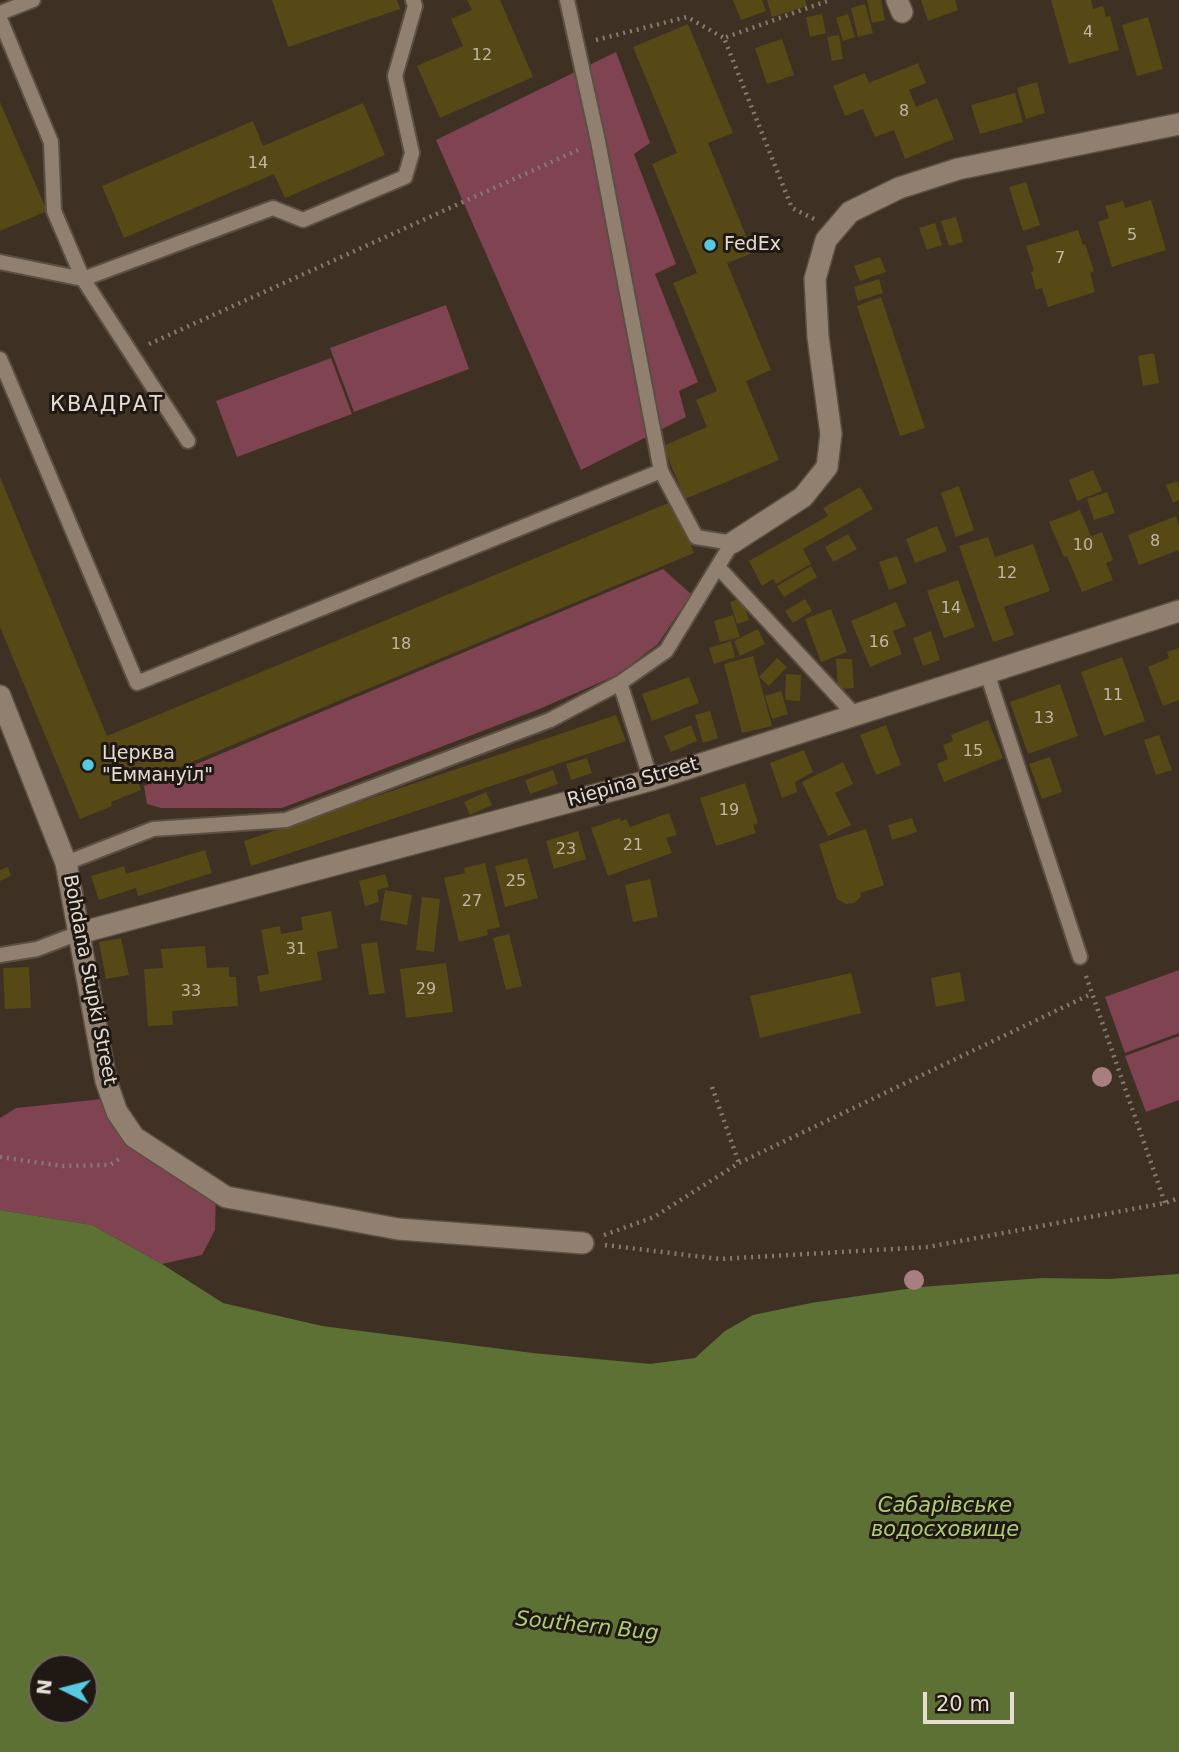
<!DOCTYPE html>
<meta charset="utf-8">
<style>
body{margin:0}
#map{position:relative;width:1179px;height:1752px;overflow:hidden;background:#3e3022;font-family:"DejaVu Sans",sans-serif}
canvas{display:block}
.north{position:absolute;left:28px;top:1654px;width:70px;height:70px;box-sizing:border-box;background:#201913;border:2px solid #6f6760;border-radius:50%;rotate:276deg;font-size:19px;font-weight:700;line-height:28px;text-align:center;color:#e5dcd3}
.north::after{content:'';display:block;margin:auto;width:24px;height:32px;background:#57c9e1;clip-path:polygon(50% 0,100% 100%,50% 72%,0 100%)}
.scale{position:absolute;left:923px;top:1692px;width:91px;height:32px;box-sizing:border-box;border:4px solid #e5dcd3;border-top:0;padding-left:9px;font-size:21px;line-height:24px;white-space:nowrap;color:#e5dcd3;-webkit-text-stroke:5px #201913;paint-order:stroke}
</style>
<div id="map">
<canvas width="1179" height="1752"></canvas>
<div class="north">N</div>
<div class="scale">20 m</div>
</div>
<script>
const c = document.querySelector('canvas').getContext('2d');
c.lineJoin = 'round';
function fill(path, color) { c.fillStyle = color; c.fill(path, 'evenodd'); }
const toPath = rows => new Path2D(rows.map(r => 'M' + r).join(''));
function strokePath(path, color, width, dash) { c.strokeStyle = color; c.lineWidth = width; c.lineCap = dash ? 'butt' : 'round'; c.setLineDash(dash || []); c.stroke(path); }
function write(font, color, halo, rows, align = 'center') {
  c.font = font + ' "DejaVu Sans",sans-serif'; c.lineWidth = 6; c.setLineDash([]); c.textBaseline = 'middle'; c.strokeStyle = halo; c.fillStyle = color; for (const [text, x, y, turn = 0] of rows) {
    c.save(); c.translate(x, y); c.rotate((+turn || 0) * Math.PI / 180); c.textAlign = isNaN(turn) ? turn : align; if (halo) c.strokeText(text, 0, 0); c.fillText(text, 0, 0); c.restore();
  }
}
const green = toPath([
 [616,52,650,143,634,154,676,264,655,274,698,382,679,391,686,417,581,470,436,140],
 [446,305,469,369,354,412,330,348],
 [331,358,352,414,237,457,216,401],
 [663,569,691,594,658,644,617,675,537,710,282,808,161,808,147,804,144,786],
 [1179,970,1179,1033,1125,1053,1105,997],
 [1179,1036,1179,1100,1146,1112,1125,1056],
 [112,1098,117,1112,216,1190,215,1230,202,1255,162,1264,92,1225,0,1210,0,1118,16,1108]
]);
const water = toPath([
 [0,1210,92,1225,162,1264,223,1303,322,1326,533,1353,650,1364,695,1358,725,1331,753,1315,811,1303,920,1287,1042,1278,1109,1279,1179,1274,1179,1752,0,1752],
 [42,1668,84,1668,84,1710,42,1710]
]);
const building = toPath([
 [272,0,397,0,400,9,288,47],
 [467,0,500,0,533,77,440,118,417,66,463,46,451,19,472,10],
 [733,0,762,0,766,11,741,20],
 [767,0,805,0,807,6,772,17],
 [867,0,881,0,885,20,872,23],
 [921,0,955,0,958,10,928,21],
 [1051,0,1091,0,1093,9,1103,6,1106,17,1110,16,1119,50,1069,64],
 [865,4,873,33,858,37,851,8],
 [822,14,826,33,810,37,806,17],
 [848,14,855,37,843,41,836,18],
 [1148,17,1163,69,1137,76,1122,25],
 [688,24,733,133,708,143,753,253,727,263,771,370,746,381,779,460,685,499,663,446,707,427,696,400,717,391,673,283,697,273,652,164,677,153,633,47],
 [839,35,843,59,832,61,827,37],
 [782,39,794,75,767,84,755,48],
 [918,63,926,83,909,90,916,107,937,98,954,139,905,159,894,130,875,137,863,109,845,116,833,86,865,73,869,83],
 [1037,82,1045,113,1026,119,1017,88],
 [1015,93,1023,122,980,134,971,105],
 [0,102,47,211,0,231],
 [363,103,385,155,285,198,274,174,124,238,102,186,253,121,263,146],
 [1026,182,1040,225,1023,231,1009,187],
 [1151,200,1166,250,1112,267,1098,222,1109,218,1105,206,1123,201,1125,208],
 [956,217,963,242,949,246,941,221],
 [935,223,942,245,927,250,919,228],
 [1078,230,1083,245,1085,244,1094,271,1090,273,1095,292,1048,307,1042,288,1036,290,1031,272,1034,271,1026,246],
 [880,257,886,272,860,281,854,266],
 [879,279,883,293,858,301,854,287],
 [881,297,925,428,900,436,857,306],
 [1154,353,1159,383,1143,386,1138,356],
 [1093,470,1102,491,1077,501,1069,480],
 [0,477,107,736,673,501,694,553,139,784,141,790,111,802,112,806,80,819,0,627],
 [1177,481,1179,486,1179,500,1173,503,1166,485],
 [959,486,974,530,956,537,941,493],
 [860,487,873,509,803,549,811,564,776,584,773,579,762,586,749,561,828,516,823,508],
 [1107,492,1115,513,1094,520,1087,499],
 [1080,510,1091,536,1102,532,1113,560,1106,563,1113,580,1082,592,1067,556,1064,557,1049,522],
 [1176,516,1179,526,1179,550,1139,565,1128,535],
 [937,526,947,551,915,563,906,539],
 [848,534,857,549,833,562,825,547],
 [988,537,995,557,1033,544,1050,591,1004,607,1014,635,993,642,959,546],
 [897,556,907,583,889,590,879,562],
 [811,566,817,577,784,597,777,586],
 [958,580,975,627,944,638,927,591],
 [742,598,749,620,737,624,730,602],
 [805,599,812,611,793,623,785,611],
 [896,602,906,626,893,631,902,654,870,667,851,621],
 [831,609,847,652,821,662,805,619],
 [733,615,740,637,720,642,714,621],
 [758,629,765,644,740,656,734,641],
 [931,631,940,660,923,666,913,638],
 [731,641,735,657,714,664,709,648],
 [1179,648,1179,700,1163,706,1148,667,1169,658,1167,652],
 [753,656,772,726,742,733,724,664],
 [1122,657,1145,721,1104,736,1081,672],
 [777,658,787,667,769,686,759,677],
 [836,659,852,659,854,688,838,689],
 [786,674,801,675,800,701,785,700],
 [689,677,699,703,652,721,642,694],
 [1060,684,1078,736,1028,754,1010,702],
 [781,691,788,714,772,719,765,696],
 [710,711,718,738,703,743,695,715],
 [616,715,626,741,251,866,244,841],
 [988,720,1003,758,944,782,937,764,948,759,943,745,953,741,951,735],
 [691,725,697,741,671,752,664,736],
 [886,725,901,765,876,775,860,735],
 [1159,735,1172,770,1156,775,1144,740],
 [804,750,813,772,795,782,797,792,782,798,770,763],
 [1050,757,1062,792,1042,799,1029,764],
 [587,758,592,773,571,780,566,764],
 [843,762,853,784,835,793,851,825,828,836,802,782],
 [553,770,558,784,530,794,525,780],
 [745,783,758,823,753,825,756,833,716,846,700,798],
 [486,792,492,805,470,815,464,802],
 [669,813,677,835,666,838,672,853,608,876,591,828,620,818,621,821,626,819,630,827],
 [912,818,917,832,892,840,888,825],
 [866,829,884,885,860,893,861,897,854,903,846,904,837,899,819,844],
 [578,831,586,859,554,869,546,841],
 [205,850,212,873,138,896,136,888,99,900,91,876,124,866,126,874],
 [527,858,538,898,505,907,495,866],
 [485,863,500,927,487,930,488,935,459,942,444,878,465,873,464,868],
 [8,867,11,876,0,881,0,870],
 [385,874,389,887,377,890,379,902,365,906,359,881],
 [650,879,658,917,633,922,625,885],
 [385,890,412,895,407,925,380,920],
 [422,897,440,899,434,952,416,950],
 [331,911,338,948,317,952,322,980,260,992,257,976,269,974,261,930,280,926,281,934,303,930,301,917],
 [509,934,522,986,506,990,493,938],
 [121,938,129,975,106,979,99,942],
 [377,942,385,993,369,995,361,944],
 [205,946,207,968,229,967,229,977,236,977,238,1006,172,1011,173,1025,148,1026,144,969,163,968,161,949],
 [446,963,453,1012,406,1018,400,969],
 [29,967,31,1008,5,1009,3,968],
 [960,972,965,1001,936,1007,931,978],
 [851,973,861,1013,760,1038,750,996]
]);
const path = toPath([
 [596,40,687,17,724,38],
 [814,219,792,208,724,38,830,0],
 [149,344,578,150],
 [1086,976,1165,1203],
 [712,1087,739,1163],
 [0,1157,62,1166,110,1165,122,1157],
 [604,1235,654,1217,739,1163,1091,994],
 [605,1245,720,1259,928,1247,1165,1203,1179,1198]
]);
const lane = toPath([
 [0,13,33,0],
 [0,19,51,142,54,211,83,279,188,441],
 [0,262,83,279,273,208,303,220,405,177,412,153,395,76,415,6,413,0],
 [0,359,137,683,661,471,598,141,567,0],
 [718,567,855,715],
 [987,673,1080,957],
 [620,683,651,780],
 [66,863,153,829,286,820,550,720,620,683,666,651,732,543,696,537,661,471],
 [0,955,37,949,79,933]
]);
const street = toPath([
 [897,0,902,12],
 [732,543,803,497,827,467,831,434,818,337,815,279,826,240,850,212,899,188,958,169,1179,124],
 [0,696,66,863,106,1081,117,1112,134,1137,226,1197,398,1229,583,1243],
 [79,933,651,780,987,673,1179,611]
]);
const trees = [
 [1102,1077],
 [914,1280]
];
const markers = [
 [710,245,7,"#57c9e1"],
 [88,765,7,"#57c9e1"]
];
const numberNames = [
 ["4",1088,33],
 ["12",482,56],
 ["8",904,112],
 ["14",258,164],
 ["5",1132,236],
 ["7",1060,259],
 ["8",1155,542],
 ["10",1083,546],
 ["12",1007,574],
 ["14",951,609],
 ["16",879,643],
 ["18",401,645],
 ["11",1113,696],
 ["13",1044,719],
 ["15",973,752],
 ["19",729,811],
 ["21",633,846],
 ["23",566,850],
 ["25",516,882],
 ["27",472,902],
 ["31",296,950],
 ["29",426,990],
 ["33",191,992]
];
const poiNames = [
 ["FedEx",724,245],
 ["Церква",102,754],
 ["\"Еммануїл\"",102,776]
];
const streetNames = [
 ["Riepina Street",633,783,-16],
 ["Bohdana Stupki Street",89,980,79]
];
const neighbourhoodNames = [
 ["КВАДРАТ",107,406]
];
const waterNames = [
 ["Сабарівське",945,1507],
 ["водосховище",945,1531],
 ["Southern Bug",587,1627,6]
];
fill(green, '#7f4352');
fill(water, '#5d7135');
fill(building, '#564916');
strokePath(lane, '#5b4f43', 18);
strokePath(street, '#5b4f43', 24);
strokePath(path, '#867a6e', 4.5, [2, 5]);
strokePath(lane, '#918070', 14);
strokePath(street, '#918070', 21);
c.fillStyle = '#a77f80';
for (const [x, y] of trees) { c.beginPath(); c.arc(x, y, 10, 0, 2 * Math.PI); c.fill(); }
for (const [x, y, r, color] of markers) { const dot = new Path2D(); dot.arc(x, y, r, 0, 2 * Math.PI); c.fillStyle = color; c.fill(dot); strokePath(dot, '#201913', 2.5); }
write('16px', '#c1b7a4', null, numberNames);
write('19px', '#e5dcd3', '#201913', poiNames, 'left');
write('19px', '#e5dcd3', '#201913', streetNames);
c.letterSpacing = '2px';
write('21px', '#e5dcd3', '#201913', neighbourhoodNames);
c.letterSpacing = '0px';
write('italic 21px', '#aecd75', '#201913', waterNames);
</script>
